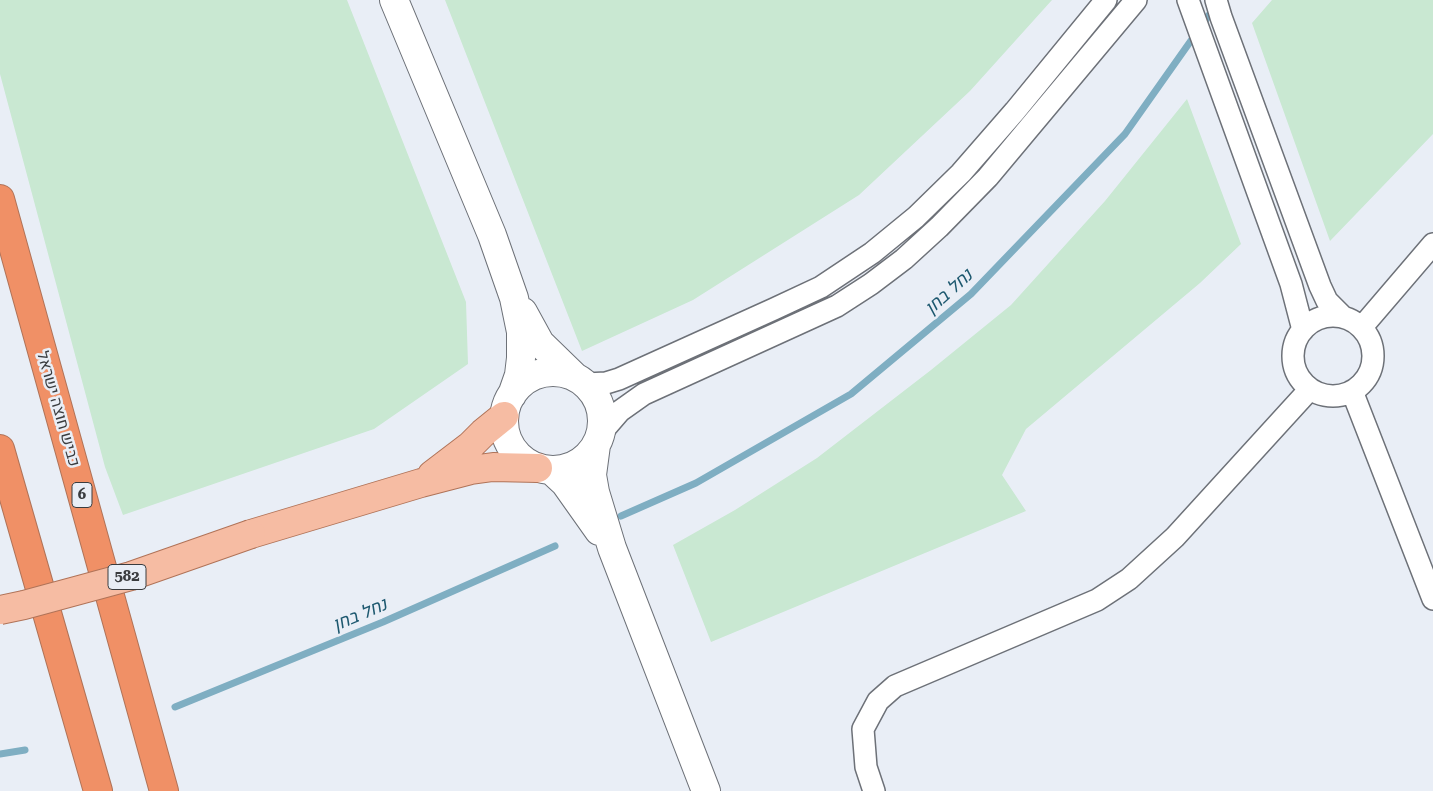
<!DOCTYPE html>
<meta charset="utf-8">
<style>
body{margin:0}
canvas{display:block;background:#e9eef6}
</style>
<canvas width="1433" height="791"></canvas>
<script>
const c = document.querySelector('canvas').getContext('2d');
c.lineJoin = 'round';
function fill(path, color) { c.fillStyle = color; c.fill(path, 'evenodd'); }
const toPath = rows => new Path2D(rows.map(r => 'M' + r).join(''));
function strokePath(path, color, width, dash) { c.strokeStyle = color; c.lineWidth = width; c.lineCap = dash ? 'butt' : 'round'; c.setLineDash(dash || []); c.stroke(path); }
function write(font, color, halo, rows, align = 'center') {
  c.font = font + ' "Roboto Serif",Heebo,serif'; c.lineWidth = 5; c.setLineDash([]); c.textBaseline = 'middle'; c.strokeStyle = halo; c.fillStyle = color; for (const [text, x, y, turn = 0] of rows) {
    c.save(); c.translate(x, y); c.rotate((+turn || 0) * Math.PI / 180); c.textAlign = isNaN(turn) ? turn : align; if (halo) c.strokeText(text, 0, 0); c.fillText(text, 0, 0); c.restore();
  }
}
const green = toPath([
 [0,0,347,0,466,302,468,364,374,429,123,515,105,467,0,74],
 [445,0,1052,0,970,91,859,195,693,300,582,351],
 [1272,0,1433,0,1433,134,1330,241,1252,23],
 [1187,99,1241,244,1200,283,1026,429,1002,475,1026,511,711,642,673,545,735,510,817,458,931,370,1011,305,1105,201]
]);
const stream = toPath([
 [621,516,696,483,851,394,971,294,1125,134,1214,8],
 [175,707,383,622,555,546],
 [0,754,25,750]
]);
const minor = toPath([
 [1188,0,1291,284,1303,330],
 [1216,0,1221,17,1320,286,1327,301,1343,317],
 '1293 356a40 40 0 1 1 80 0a40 40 0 1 1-80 0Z',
 [1362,327,1433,244],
 [586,384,606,383,619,379,774,309,821,287,872,253,916,217,961,173,1015,111,1106,0],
 [1352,391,1433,599],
 [601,433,620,411,644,394,837,306,871,284,904,259,939,227,988,177,1136,0],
 [874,791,866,767,863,729,878,701,895,686,1097,600,1129,579,1175,537,1310,389]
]);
const secondary = toPath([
 [394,0,492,235,514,298,521,332,521,358,519,375,512,395],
 [523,312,540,343,575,377],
 '504 421a49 49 0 1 1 98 0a49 49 0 1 1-98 0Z',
 [596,445,592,475,595,492,612,548,706,791],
 [551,470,565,483,599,531]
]);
const primary = toPath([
 [432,475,470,446,483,433,504,416],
 [251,534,421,483,471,470,493,467,538,468]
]);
const motorway = toPath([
 [0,199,164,791],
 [0,449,98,791]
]);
const primaryBridge = toPath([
 [0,610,24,605,131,576,251,534]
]);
const shields = [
 [82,495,20],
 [127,577,38]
];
const shieldNames = [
 ["6",82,495],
 ["582",127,577]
];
const streetNames = [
 ["כביש חוצה ישראל",58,409,74]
];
const waterNames = [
 ["נחל בחן",949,292,-42],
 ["נחל בחן",360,615,-23]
];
fill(green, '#c9e8d2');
strokePath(stream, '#7faec2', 7);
strokePath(minor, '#6d7178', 24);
strokePath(secondary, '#6d7178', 30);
strokePath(primary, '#b07358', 30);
strokePath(motorway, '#b07358', 30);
strokePath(minor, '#fff', 21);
strokePath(secondary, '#fff', 28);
strokePath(primary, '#f6bca3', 28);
strokePath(motorway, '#f09066', 28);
strokePath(primaryBridge, '#b07358', 30, []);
strokePath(primaryBridge, '#f6bca3', 28);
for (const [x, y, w] of shields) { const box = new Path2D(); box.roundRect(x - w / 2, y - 12.5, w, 25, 4); c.fillStyle = '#e9eef6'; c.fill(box); strokePath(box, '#3a3c3f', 1); }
write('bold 15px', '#3a3c3f', null, shieldNames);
write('16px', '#3a3c3f', '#e9eef6', streetNames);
write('italic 18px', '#1d586f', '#e9eef6', waterNames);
</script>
